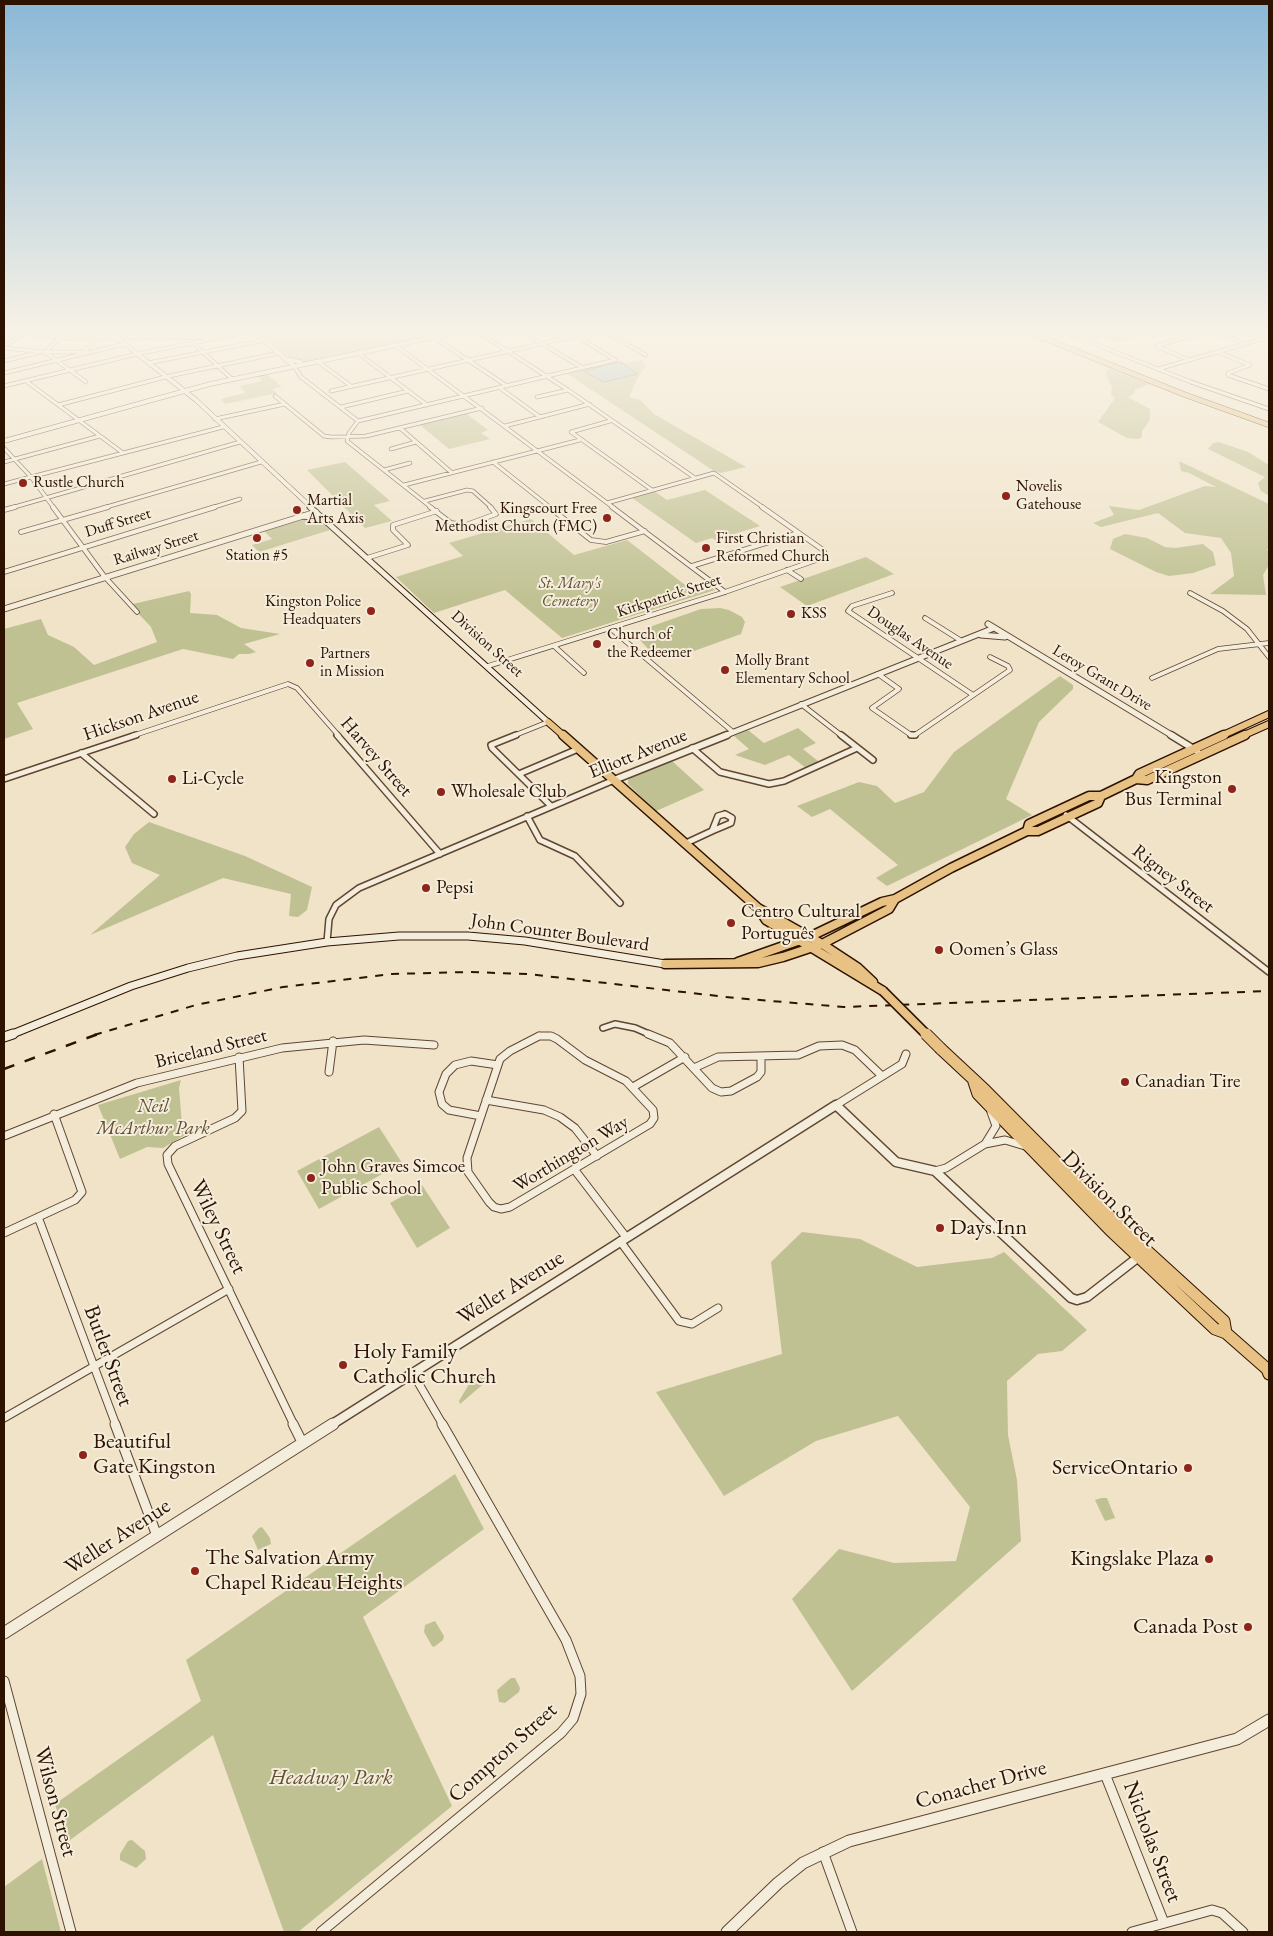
<!DOCTYPE html>
<meta charset="utf-8">
<style>
body{margin:0}
#map{position:relative;width:1273px;height:1936px;overflow:hidden;background:#f0e3c8;font-family:"EB Garamond",serif}
canvas{display:block}
.frame{position:absolute;inset:0;border:5px solid #2e1200;pointer-events:none}
</style>
<div id="map">
<canvas width="1273" height="1936"></canvas>
<div class="frame"></div>
</div>
<script>
const c = document.querySelector('canvas').getContext('2d');
c.lineJoin = 'round';
function fill(path, color) { c.fillStyle = color; c.fill(path, 'evenodd'); }
const toPath = rows => new Path2D(rows.map(r => 'M' + r).join(''));
function strokePath(path, color, width, dash) { c.strokeStyle = color; c.lineWidth = width; c.lineCap = dash ? 'butt' : 'round'; c.setLineDash(dash || []); c.stroke(path); }
function write(font, color, halo, rows, align = 'center') {
  c.font = font + ' "EB Garamond",serif'; c.lineWidth = 4; c.setLineDash([]); c.textBaseline = 'middle'; c.strokeStyle = halo; c.fillStyle = color; for (const [text, x, y, turn = 0] of rows) {
    c.save(); c.translate(x, y); c.rotate((+turn || 0) * Math.PI / 180); c.textAlign = isNaN(turn) ? turn : align; if (halo) c.strokeText(text, 0, 0); c.fillText(text, 0, 0); c.restore();
  }
}
const green = toPath([
 [260,333,424,333,421,338,305,362,291,359],
 [1096,333,1128,333,1127,334,1135,337,1118,343,1104,337,1090,341,1079,337],
 [642,360,646,367,637,379,629,397,640,400,654,414,746,467,721,473,714,471,566,373,619,361,625,363],
 [1110,369,1149,384,1134,390,1135,393,1128,397,1150,409,1150,420,1142,431,1142,437,1139,439,1127,438,1098,422,1115,398,1111,395,1112,387,1106,375,1107,370],
 [266,373,282,387,272,389,277,393,225,404,221,399,245,393,240,386,262,381,257,375],
 [467,414,488,430,481,433,490,439,449,449,420,425],
 [1219,442,1248,452,1269,465,1269,496,1261,491,1258,483,1265,477,1208,449,1213,443],
 [1179,461,1269,504,1269,549,1266,549,1269,551,1269,565,1263,575,1266,595,1210,594,1234,576,1231,553,1221,538,1185,533,1158,513,1101,527,1093,523,1114,515,1109,506,1139,510,1205,486,1216,487,1189,473,1181,471],
 [345,462,390,501,374,505,392,521,365,528,307,470],
 [705,490,760,526,715,540,712,538,696,543,632,498,654,491,667,500],
 [309,518,322,523,330,530,259,552,252,545,272,539,264,531],
 [531,519,574,555,627,540,689,588,705,583,715,590,562,638,505,590,434,613,396,577,463,556,449,543],
 [1125,534,1147,538,1165,547,1175,548,1203,544,1213,552,1216,565,1193,573,1169,576,1156,572,1110,549,1113,539],
 [866,557,894,574,807,606,780,587],
 [189,591,191,594,190,613,217,615,241,628,280,634,244,644,256,652,249,654,239,654,233,659,183,649,17,703,33,729,4,739,4,629,41,619,48,635,74,647,94,665,157,642,151,627,133,608,133,604],
 [720,608,729,610,742,617,745,622,741,634,672,659,649,650,640,640,641,634,652,626,701,609],
 [1060,676,1073,685,1073,689,1039,722,1006,799,1032,815,887,886,876,878,898,865,830,809,812,817,797,806,859,782,877,786,895,803,924,792,954,752],
 [798,728,816,743,803,749,819,762,806,768,789,755,765,765,735,755,749,749,734,736,748,730,764,743],
 [672,761,704,790,656,811,628,784,628,781,629,778],
 [149,822,245,856,312,887,307,910,298,917,289,916,291,894,223,878,90,935,160,875,132,863,125,847,134,834],
 [181,1080,179,1088,182,1125,188,1133,163,1148,147,1147,120,1159,98,1105],
 [379,1127,402,1163,319,1209,297,1171],
 [422,1185,450,1228,417,1248,390,1203],
 [802,1232,860,1239,917,1267,992,1258,1004,1252,1087,1330,1062,1351,1038,1354,1007,1381,1008,1435,1017,1480,1021,1541,852,1691,792,1599,839,1549,894,1563,956,1561,970,1507,898,1416,816,1441,724,1496,656,1392,782,1354,771,1262],
 [480,1372,488,1376,488,1380,460,1404,459,1401,475,1374],
 [455,1474,484,1529,363,1617,452,1806,298,1932,284,1932,213,1735,66,1843,55,1804,201,1701,186,1660],
 [1101,1498,1107,1498,1115,1518,1105,1521,1095,1500],
 [262,1527,270,1538,271,1544,258,1550,252,1536,259,1528],
 [435,1621,444,1636,443,1640,434,1647,432,1646,424,1632,425,1625],
 [511,1678,515,1678,520,1688,519,1692,505,1703,499,1702,497,1690],
 [132,1840,145,1851,146,1859,136,1868,120,1860,120,1854,128,1841],
 [42,1859,61,1932,4,1932,4,1887]
]);
const water = toPath([
 [620,362,638,374,604,382,583,371,620,362]
]);
const stream = toPath([
 [1093,340,1101,333]
]);
const minorFar4 = toPath([
 [22,333,61,338,207,337],
 [99,333,111,333],
 [427,333,507,386],
 [476,333,481,334,568,390,695,478],
 [524,333,583,368],
 [606,333,646,355],
 [1067,333,1191,382,1269,409],
 [1216,333,1246,344],
 [575,335,615,360],
 [60,338,45,352,86,382],
 [193,343,232,379],
 [395,345,614,508],
 [4,346,24,333],
 [4,348,45,352,82,352],
 [84,352,98,338],
 [1218,352,1250,365,1228,373,1228,375,1269,389],
 [358,353,427,405],
 [1189,360,1156,346,1202,333],
 [4,361,37,353],
 [317,361,351,386],
 [148,363,265,340],
 [294,366,301,377,358,421,349,433,347,441,432,508],
 [1158,369,1269,337],
 [4,373,124,344],
 [26,381,123,453],
 [4,386,141,353,244,333],
 [500,388,540,417],
 [331,391,576,336],
 [275,396,324,436,331,437,366,436,482,408],
 [537,397,568,390],
 [58,405,169,376,279,353],
 [341,407,408,391],
 [215,419,285,404],
 [358,421,615,360],
 [610,421,571,432,652,490],
 [505,426,590,404],
 [400,428,451,472],
 [4,448,31,477,54,508],
 [391,449,416,442],
 [4,462,100,436],
 [493,462,551,508],
 [384,470,410,463],
 [4,484,223,427],
 [404,485,580,440],
 [425,501,467,490,473,491,492,508],
 [607,503,714,473,764,508],
 [11,508,240,442],
 [103,508,261,462],
 [211,508,240,499]
]);
const minorFar3 = toPath([
 [53,507,104,576,137,612],
 [430,507,451,523,466,525,496,514,490,507],
 [549,507,591,540,606,542,645,531],
 [612,507,725,592],
 [4,510,15,507],
 [21,532,108,507],
 [367,558,408,545,393,530,393,525,437,511],
 [692,566,798,533],
 [787,570,801,579],
 [4,572,215,507],
 [892,593,852,606,848,611,973,695],
 [1190,593,1223,611,1247,629,1269,657],
 [925,618,960,640],
 [610,628,733,732],
 [554,646,584,673],
 [488,666,725,592,819,559,825,554,823,550,762,507],
 [878,674,899,689,872,708,911,735,915,735,1010,670,1008,666,990,657],
 [1152,678,1218,649,1269,643],
 [801,704,842,736],
 [132,736,288,684,297,688,339,736],
 [513,736,548,722]
]);
const minorFar2 = toPath([
 [337,735,440,854],
 [516,735,491,745,492,748,551,806],
 [841,735,873,760],
 [911,735,915,735],
 [692,748,720,772,769,784,784,781,857,748],
 [81,753,154,814],
 [519,774,578,749],
 [4,779,136,735],
 [725,814,732,818,731,823,712,831,718,816,725,814],
 [1066,815,1269,972],
 [527,816,540,840,575,856,620,903],
 [684,844,712,831],
 [327,942,329,919,336,905,359,888,614,780],
 [603,1028,615,1024,635,1028,651,1035]
]);
const minorFar1 = toPath([
 [648,1034,670,1043,712,1088,721,1092,731,1091,757,1077,761,1072,761,1056],
 [539,1036,551,1036,557,1039,585,1060,626,1081,653,1110,654,1118,650,1124,510,1207,501,1209,494,1207,489,1202,468,1172,467,1158,500,1059,510,1051,539,1036],
 [239,1057,242,1111,235,1118,175,1146,167,1155,168,1164,294,1425],
 [694,1068,718,1057,798,1055,819,1046,842,1045,855,1050,882,1076],
 [329,1072,333,1041],
 [633,1087,685,1057],
 [486,1100,544,1110,560,1117,575,1128,597,1156],
 [836,1105,902,1064,906,1054],
 [481,1116,449,1110,442,1104,439,1092,446,1074,455,1065,471,1061,498,1065],
 [4,1136,137,1083,282,1048,364,1040,434,1045],
 [985,1144,996,1126,991,1112],
 [574,1169,626,1237],
 [935,1171,946,1168,985,1144,1005,1140,1025,1146],
 [38,1217,116,1425],
 [4,1233,75,1200,82,1192,54,1114],
 [620,1241,679,1321,692,1324,718,1308],
 [412,1372,443,1425],
 [4,1418,229,1289]
]);
const minor = toPath([
 [115,1424,157,1536],
 [293,1424,302,1442],
 [4,1681,71,1932],
 [1105,1774,1164,1923],
 [823,1852,852,1932],
 [321,1932,561,1733,573,1719,581,1694,580,1676,566,1640,442,1424],
 [1132,1932,1212,1910,1222,1913,1243,1932]
]);
const tertiaryFar4 = toPath([
 [255,333,294,366]
]);
const tertiaryFar3 = toPath([
 [4,609,316,512],
 [988,624,1173,736],
 [981,635,1005,637],
 [724,736,994,628]
]);
const tertiaryFar2 = toPath([
 [1171,735,1197,751],
 [614,780,727,735]
]);
const tertiaryFar1 = toPath([
 [331,1425,836,1105,896,1162,935,1171,1071,1298,1077,1300,1087,1297,1141,1255]
]);
const tertiary = toPath([
 [4,1633,333,1424],
 [727,1932,778,1883,803,1863,849,1841,1237,1739,1269,1720]
]);
const secondaryFar3 = toPath([
 [111,333,196,400,312,508],
 [285,359,300,362],
 [4,441,210,384,455,333]
]);
const secondaryFar2 = toPath([
 [310,507,548,722],
 [302,516,322,518]
]);
const secondaryFar1 = toPath([
 [10,1035,131,986,188,968,237,956,327,942,399,936,468,936,525,941,665,964]
]);
const secondary = toPath([
 [4,1037,13,1034]
]);
const primaryFar3 = toPath([
 [1031,333,1183,394,1269,425]
]);
const primaryFar2 = toPath([
 [548,722,564,736],
 [1221,736,1269,714],
 [1242,736,1269,724]
]);
const primaryFar1 = toPath([
 [563,735,758,908,766,920,883,991],
 [1136,779,1139,774,1224,735],
 [1027,831,1029,824,1089,796,1101,796,1136,779,1147,780,1245,735],
 [758,908,822,944,857,967,873,982],
 [738,962,809,937,882,902,895,899,951,868,1027,831,1038,831,1098,803,1101,796],
 [665,964,758,963,783,957,822,944,889,909,895,899]
]);
const primary = toPath([
 [941,1049,985,1090,1122,1228,1224,1321,1226,1333],
 [974,1082,978,1094,1110,1230,1215,1329,1226,1333,1267,1369,1269,1374]
]);
const railFar1 = toPath([
 [94,1035,196,1005,283,987,392,974,469,972,528,974,735,998,844,1007,1269,991]
]);
const rail = toPath([
 [4,1069,98,1034]
]);
const primaryBridgeFar1 = toPath([
 [883,991,927,1035]
]);
const primaryBridge = toPath([
 [926,1034,941,1049]
]);
const markers = [
 [23,483,5,"#8f2418"],
 [1006,496,5,"#8f2418"],
 [297,510,5,"#8f2418"],
 [607,518,5,"#8f2418"],
 [257,538,5,"#8f2418"],
 [706,548,5,"#8f2418"],
 [371,611,5,"#8f2418"],
 [791,614,5,"#8f2418"],
 [597,644,5,"#8f2418"],
 [310,663,5,"#8f2418"],
 [725,670,5,"#8f2418"],
 [172,779,5,"#8f2418"],
 [1232,789,5,"#8f2418"],
 [441,792,5,"#8f2418"],
 [426,888,5,"#8f2418"],
 [731,923,5,"#8f2418"],
 [939,950,5,"#8f2418"],
 [1125,1082,5,"#8f2418"],
 [311,1178,5,"#8f2418"],
 [940,1228,5,"#8f2418"],
 [343,1365,5,"#8f2418"],
 [83,1455,5,"#8f2418"],
 [1188,1468,5,"#8f2418"],
 [1209,1559,5,"#8f2418"],
 [195,1571,5,"#8f2418"],
 [1248,1627,5,"#8f2418"]
];
const farPoinames = [
 ["Rustle Church",33,483],
 ["Novelis",1016,487],
 ["Gatehouse",1016,505],
 ["Martial",307,501],
 ["Arts Axis",307,519],
 ["Kingscourt Free",597,509,"right"],
 ["Methodist Church (FMC)",597,527,"right"],
 ["First Christian",716,539],
 ["Reformed Church",716,557],
 ["Station #5",257,556,"center"],
 ["Kingston Police",361,602,"right"],
 ["Headquaters",361,620,"right"],
 ["KSS",801,614],
 ["Church of",607,635],
 ["the Redeemer",607,653],
 ["Partners",320,654],
 ["in Mission",320,672],
 ["Molly Brant",735,661],
 ["Elementary School",735,679]
];
const farStreetnames = [
 ["Duff Street",118,523,-17],
 ["Railway Street",156,548,-17],
 ["Kirkpatrick Street",669,596,-18],
 ["Douglas Avenue",910,638,34],
 ["Division Street",487,644,42],
 ["Leroy Grant Drive",1102,678,31]
];
const farParknames = [
 ["St. Mary's",570,584],
 ["Cemetery",570,602]
];
const streetNames = [
 ["Hickson Avenue",141,716,-19],
 ["Elliott Avenue",638,754,-22],
 ["Harvey Street",376,757,49],
 ["Rigney Street",1173,879,38],
 ["John Counter Boulevard",560,933,8],
 ["Briceland Street",211,1049,-14],
 ["Worthington Way",571,1154,-31]
];
const poiNames = [
 ["Kingston",1222,778,"right"],
 ["Bus Terminal",1222,800,"right"],
 ["Li-Cycle",182,779],
 ["Wholesale Club",451,792],
 ["Pepsi",436,888],
 ["Centro Cultural",741,912],
 ["Português",741,934],
 ["Oomen’s Glass",949,950],
 ["Canadian Tire",1135,1082],
 ["John Graves Simcoe",321,1167],
 ["Public School",321,1189]
];
const parkNames = [
 ["Neil",153,1107],
 ["McArthur Park",153,1129]
];
const nearStreetnames = [
 ["Division Street",1109,1199,45],
 ["Wiley Street",218,1227,64],
 ["Weller Avenue",511,1288,-32],
 ["Butler Street",108,1356,70],
 ["Weller Avenue",118,1537,-33],
 ["Compton Street",503,1753,-42],
 ["Conacher Drive",981,1785,-15],
 ["Wilson Street",55,1802,75],
 ["Nicholas Street",1152,1842,69]
];
const nearPoinames = [
 ["Days Inn",950,1228],
 ["Holy Family",353,1352],
 ["Catholic Church",353,1377],
 ["Beautiful",93,1442],
 ["Gate Kingston",93,1467],
 ["ServiceOntario",1178,1468,"right"],
 ["The Salvation Army",205,1558],
 ["Chapel Rideau Heights",205,1583],
 ["Kingslake Plaza",1199,1559,"right"],
 ["Canada Post",1238,1627,"right"]
];
const nearParknames = [
 ["Headway Park",331,1778]
];
fill(green, '#c0c192');
fill(water, '#9dbdbd');
strokePath(water, '#717971', 1);
strokePath(stream, '#717971', 1);
strokePath(minorFar4, '#5e4632', 4.5);
strokePath(minorFar3, '#5e4632', 5.5);
strokePath(minorFar2, '#5e4632', 8);
strokePath(minorFar1, '#5e4632', 9);
strokePath(minor, '#5e4632', 11);
strokePath(tertiaryFar4, '#5e4632', 5);
strokePath(tertiaryFar3, '#5e4632', 7);
strokePath(tertiaryFar2, '#5e4632', 9);
strokePath(tertiaryFar1, '#5e4632', 11);
strokePath(tertiary, '#5e4632', 13);
strokePath(secondaryFar3, '#2e1200', 5);
strokePath(secondaryFar2, '#2e1200', 7);
strokePath(secondaryFar1, '#2e1200', 9);
strokePath(secondary, '#2e1200', 11);
strokePath(primaryFar3, '#2e1200', 6);
strokePath(primaryFar2, '#2e1200', 8);
strokePath(primaryFar1, '#2e1200', 11);
strokePath(primary, '#2e1200', 13);
strokePath(minorFar4, '#f5eddb', 3);
strokePath(minorFar3, '#f5eddb', 4);
strokePath(minorFar2, '#f5eddb', 5);
strokePath(minorFar1, '#f5eddb', 7);
strokePath(minor, '#f5eddb', 9);
strokePath(tertiaryFar4, '#f5eddb', 4);
strokePath(tertiaryFar3, '#f5eddb', 5);
strokePath(tertiaryFar2, '#f5eddb', 6);
strokePath(tertiaryFar1, '#f5eddb', 8);
strokePath(tertiary, '#f5eddb', 11);
strokePath(secondaryFar3, '#f5eddb', 4);
strokePath(secondaryFar2, '#f5eddb', 5);
strokePath(secondaryFar1, '#f5eddb', 7);
strokePath(secondary, '#f5eddb', 9);
strokePath(primaryFar3, '#e8c284', 5);
strokePath(primaryFar2, '#e8c284', 6);
strokePath(primaryFar1, '#e8c284', 8);
strokePath(primary, '#e8c284', 11);
strokePath(railFar1, '#2e1200', 2, [8, 8]);
strokePath(rail, '#2e1200', 2.5, [11, 11]);
strokePath(primaryBridgeFar1, '#2e1200', 11, []);
strokePath(primaryBridge, '#2e1200', 13, []);
strokePath(primaryBridgeFar1, '#e8c284', 8);
strokePath(primaryBridge, '#e8c284', 11);
const sky = c.createLinearGradient(0, 0, 0, 604);
sky.addColorStop(0, '#8ab8d7');
sky.addColorStop(0.55, '#f8f2e6');
sky.addColorStop(1, '#f8f2e600');
c.fillStyle = sky;
c.fillRect(0, 0, 1273, 604);
for (const [x, y, r, color] of markers) { const dot = new Path2D(); dot.arc(x, y, r, 0, 2 * Math.PI); c.fillStyle = color; c.fill(dot); strokePath(dot, '#f5eddb', 2); }
write('16px', '#2e1200', '#f5eddb', farPoinames, 'left');
write('16px', '#2e1200', '#f5eddb', farStreetnames);
write('italic 16px', '#614f33', '#f5eddb', farParknames);
write('19px', '#2e1200', '#f5eddb', streetNames);
write('19px', '#2e1200', '#f5eddb', poiNames, 'left');
write('italic 19px', '#614f33', '#f5eddb', parkNames);
write('22px', '#2e1200', '#f5eddb', nearStreetnames);
write('22px', '#2e1200', '#f5eddb', nearPoinames, 'left');
write('italic 22px', '#614f33', '#f5eddb', nearParknames);
</script>
